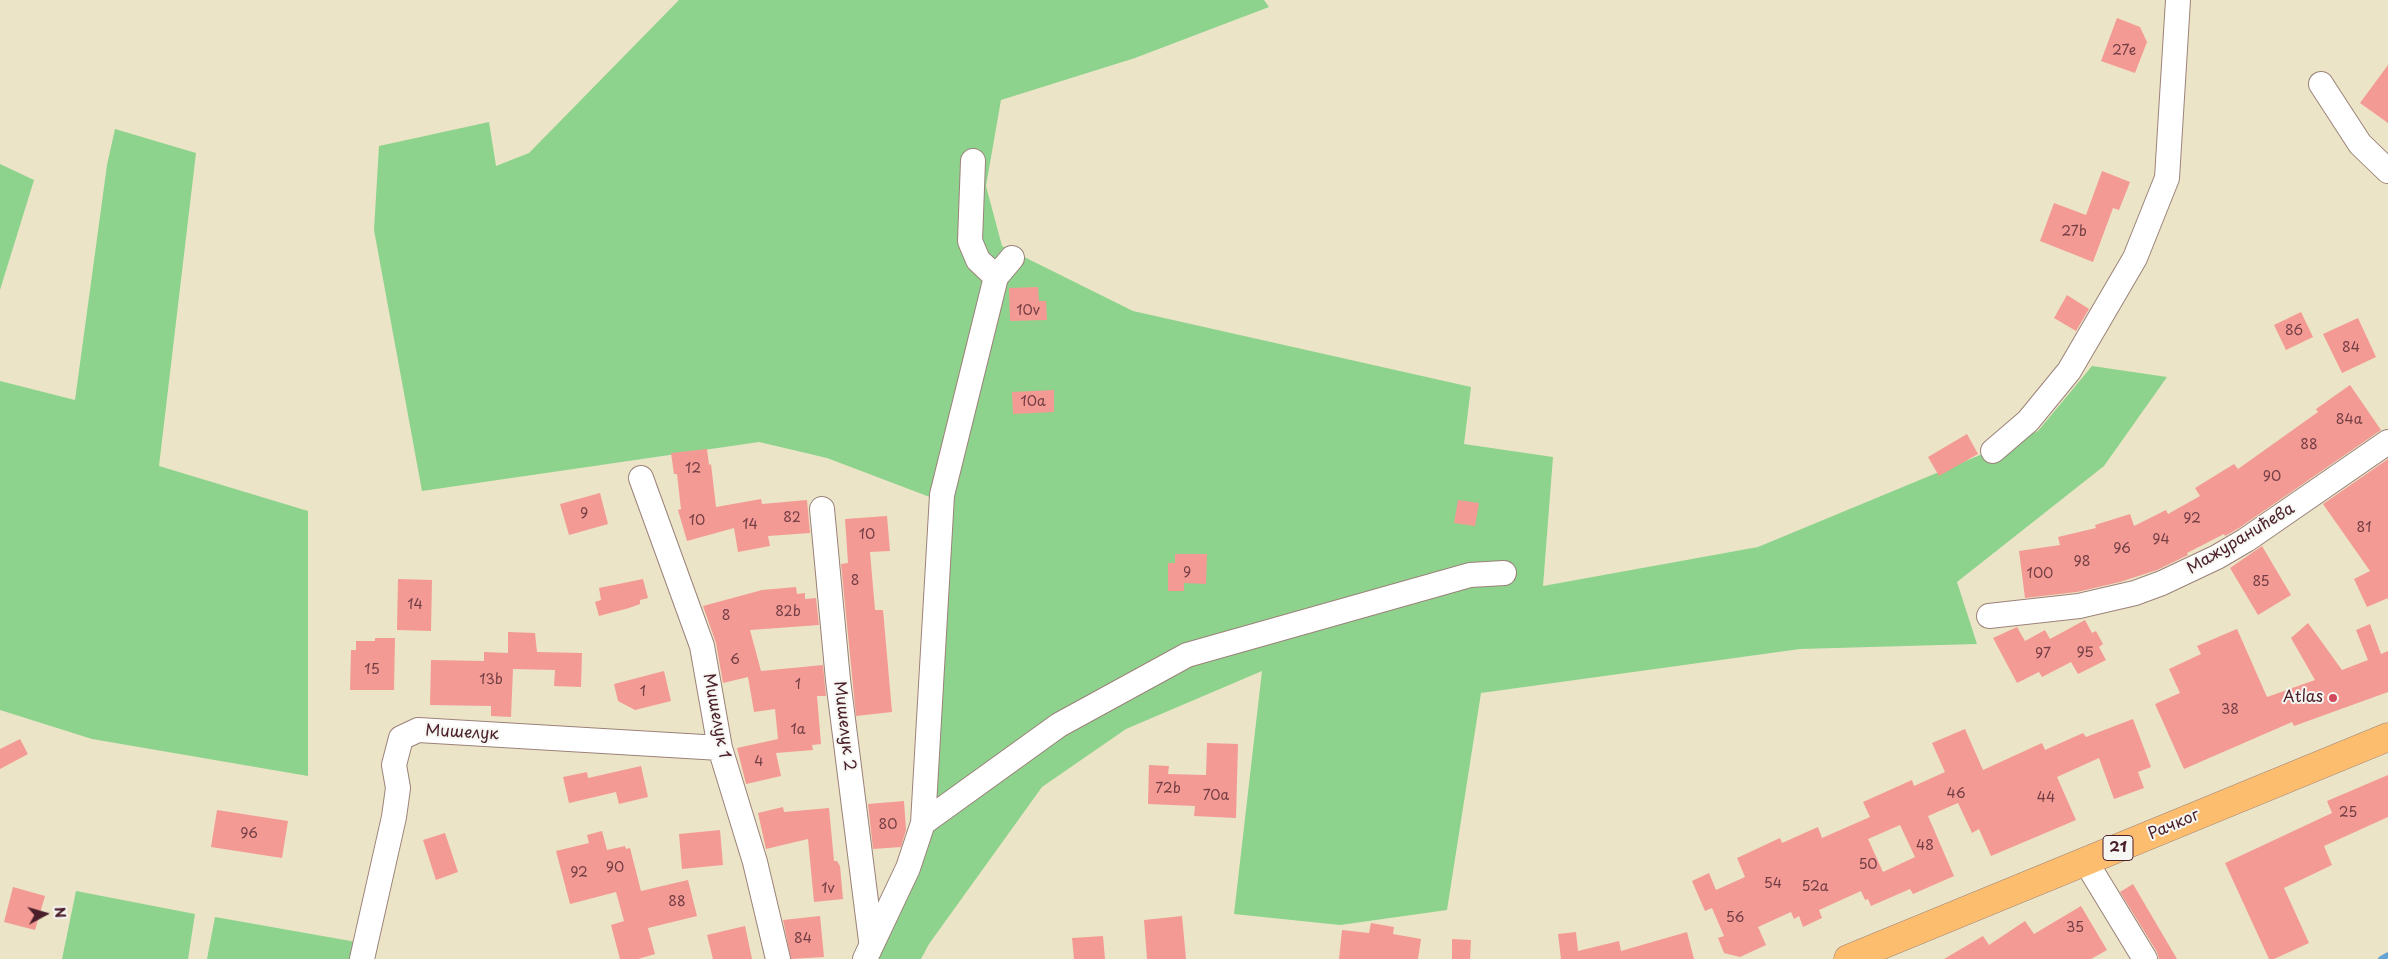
<!DOCTYPE html>
<meta charset="utf-8">
<style>
body{margin:0}
#map{position:relative;width:2388px;height:959px;overflow:hidden;background:#ece4c7;font-family:"Playpen Sans",sans-serif}
canvas{display:block}
.north{position:absolute;left:20px;top:889px;width:50px;height:50px;-webkit-text-stroke:4px #f6f6f2;paint-order:stroke;rotate:84deg;font-size:14px;font-weight:700;line-height:20px;text-align:center;color:#4a1f2b}
.north::after{content:'';display:block;margin:auto;width:18px;height:22px;background:#4a1f2b;clip-path:polygon(50% 0,100% 100%,50% 72%,0 100%)}
</style>
<div id="map">
<canvas width="2388" height="959"></canvas>
<div class="north">N</div>
</div>
<script>
const c = document.querySelector('canvas').getContext('2d');
c.lineJoin = 'round';
function fill(path, color) { c.fillStyle = color; c.fill(path, 'evenodd'); }
const toPath = rows => new Path2D(rows.map(r => 'M' + r).join(''));
function strokePath(path, color, width, dash) { c.strokeStyle = color; c.lineWidth = width; c.lineCap = dash ? 'butt' : 'round'; c.setLineDash(dash || []); c.stroke(path); }
function write(font, color, halo, rows, align = 'center') {
  c.font = font + ' "Playpen Sans",sans-serif'; c.lineWidth = 4; c.setLineDash([]); c.textBaseline = 'middle'; c.strokeStyle = halo; c.fillStyle = color; for (const [text, x, y, turn = 0] of rows) {
    c.save(); c.translate(x, y); c.rotate((+turn || 0) * Math.PI / 180); c.textAlign = isNaN(turn) ? turn : align; if (halo) c.strokeText(text, 0, 0); c.fillText(text, 0, 0); c.restore();
  }
}
const green = toPath([
 [679,0,1264,0,1269,7,1135,58,1001,100,986,186,1002,246,1133,311,1471,387,1464,444,1553,457,1543,586,1758,547,2038,431,2092,366,2167,377,2104,466,1957,582,1977,644,1800,649,1481,693,1447,910,1340,925,1234,914,1262,671,1126,729,1042,787,929,944,921,959,869,959,922,827,943,502,827,458,759,442,422,491,374,230,379,146,489,122,496,166,529,153],
 [115,129,196,153,159,466,308,511,308,776,92,739,0,710,0,381,75,400,107,165],
 [0,164,34,180,0,290],
 [76,891,195,914,188,959,62,959],
 [215,917,362,943,357,959,207,959]
]);
const stream = toPath([
 [2381,959,2388,955]
]);
const building = toPath([
 [2117,18,2140,27,2147,42,2135,73,2101,61],
 [2388,65,2388,123,2360,103],
 [2102,171,2130,182,2119,210,2113,208,2093,262,2040,241,2054,203,2086,215],
 [1038,287,1039,301,1046,301,1047,320,1010,321,1009,288],
 [2067,295,2089,309,2076,331,2054,318],
 [2301,312,2313,337,2286,350,2274,325],
 [2358,318,2376,357,2342,373,2323,334],
 [2350,385,2381,430,2239,528,2225,536,2224,534,2187,553,2188,555,2157,570,2120,582,2077,592,2025,598,2019,551,2060,545,2058,537,2096,528,2095,525,2130,514,2134,526,2166,510,2168,514,2200,496,2195,488,2234,464,2238,469,2318,412,2316,409],
 [1054,390,1054,412,1013,414,1012,392],
 [1967,434,1978,454,1939,476,1928,457],
 [707,449,709,465,711,464,716,507,761,499,762,504,807,500,810,533,768,536,770,546,738,552,734,528,687,541,678,510,681,509,677,474,674,474,671,453],
 [2388,459,2388,598,2367,607,2354,579,2370,571,2323,504],
 [600,493,608,524,569,535,560,504],
 [1458,500,1479,503,1475,526,1454,523],
 [887,516,890,551,870,552,875,610,883,610,892,712,856,716,841,564,848,563,845,519],
 [2262,546,2291,595,2258,615,2230,568],
 [1175,554,1207,554,1206,584,1184,583,1184,591,1168,591,1168,563,1175,563],
 [398,579,432,580,431,631,397,630],
 [643,579,648,598,640,600,640,604,629,608,599,616,595,602,601,600,599,588],
 [796,587,797,594,805,593,805,599,816,598,819,625,750,630,761,671,823,665,826,696,817,696,821,744,812,745,813,750,776,753,781,776,746,784,737,748,778,739,775,709,754,712,748,677,723,683,716,643,703,606,762,590],
 [2085,620,2092,633,2096,631,2103,644,2099,647,2106,660,2078,674,2071,662,2042,677,2039,672,2017,683,1993,638,2017,627,2025,641,2045,630,2050,639],
 [2308,623,2342,670,2368,660,2356,630,2370,624,2381,654,2388,651,2388,692,2294,726,2292,722,2184,769,2155,704,2180,693,2169,669,2201,654,2197,646,2237,629,2267,697,2315,680,2291,638],
 [508,632,535,633,537,652,582,653,581,687,554,686,555,670,513,669,511,717,491,716,491,706,430,705,431,660,484,661,484,652,508,653],
 [375,638,395,638,394,690,350,690,351,650,356,650,356,641,375,641],
 [664,671,671,701,635,710,618,701,614,684],
 [2133,719,2151,767,2138,772,2144,788,2114,799,2099,758,2057,777,2076,820,1991,856,1979,829,1972,833,1958,803,1928,816,1954,876,1913,894,1910,889,1871,906,1868,899,1865,900,1861,891,1819,910,1822,918,1803,927,1799,916,1794,919,1791,912,1758,927,1766,945,1740,957,1724,953,1718,938,1724,936,1712,908,1705,911,1692,881,1709,873,1716,890,1745,877,1737,858,1780,838,1782,843,1818,827,1822,838,1870,817,1863,802,1912,780,1914,786,1945,772,1932,743,1965,729,1983,770,2042,743,2045,750,2083,733,2086,737],
 [1900,825,1915,857,1883,872,1868,839],
 [20,739,28,754,0,769,0,749],
 [1207,743,1238,744,1236,818,1194,816,1195,806,1148,804,1149,765,1169,766,1168,774,1206,775],
 [641,766,648,797,619,804,616,792,569,803,563,777,587,772,588,778],
 [2388,775,2388,817,2324,846,2332,865,2284,888,2309,943,2274,959,2269,959,2225,863,2332,813,2327,801],
 [904,801,906,830,901,847,873,849,868,804],
 [783,807,784,812,829,808,834,861,837,861,840,866,843,899,814,902,808,839,766,849,758,813],
 [217,810,288,821,282,858,211,847],
 [720,830,723,865,682,869,679,834],
 [602,831,607,850,625,846,626,849,630,848,641,891,688,880,697,916,648,928,655,954,638,959,620,959,611,925,624,921,616,892,570,904,556,851,589,843,587,835],
 [445,833,458,872,436,880,423,840],
 [2133,884,2177,959,2159,959,2157,952,2120,892],
 [13,887,45,896,35,930,4,922],
 [2081,906,2107,950,2091,959,1944,959,1983,936,1989,945,2025,921,2034,934],
 [820,916,824,957,791,959,783,920],
 [1182,916,1186,959,1147,959,1144,920],
 [1371,923,1394,927,1393,934,1421,939,1418,959,1339,959,1342,930,1369,933],
 [745,926,752,959,713,959,707,935],
 [1576,932,1578,951,1619,941,1621,951,1687,932,1694,959,1561,959,1558,934],
 [1103,936,1105,959,1074,959,1072,938],
 [1452,939,1471,940,1470,959,1452,959]
]);
const minor = toPath([
 [2321,84,2360,144,2388,171],
 [973,161,970,241,978,260,996,277],
 [1993,451,2028,421,2069,371,2135,258,2167,178,2178,0],
 [641,478,702,646,720,748,755,862,778,959],
 [822,509,838,680,871,941],
 [1989,616,2079,606,2135,593,2162,583,2217,557,2246,540,2388,442],
 [923,823,1059,725,1187,655,1470,575,1504,573],
 [2086,862,2145,959],
 [362,959,394,817,398,788,394,765,401,738,418,730,720,748],
 [865,959,908,868,923,823,942,495,996,277,1012,258]
]);
const major = toPath([
 [1848,959,2388,737]
]);
const markers = [
 [2333,698,5,"#d1495b"]
];
const numberNames = [
 ["27e",2124,51],
 ["27b",2074,232],
 ["10v",1028,311],
 ["86",2294,331],
 ["84",2351,348],
 ["10a",1033,402],
 ["84a",2349,420],
 ["88",2309,445],
 ["12",693,469],
 ["90",2272,477],
 ["9",584,514],
 ["82",792,518],
 ["92",2192,519],
 ["10",697,521],
 ["14",750,525],
 ["81",2364,528],
 ["10",867,535],
 ["94",2161,540],
 ["96",2122,549],
 ["98",2082,562],
 ["9",1187,573],
 ["100",2040,574],
 ["8",855,581],
 ["85",2261,582],
 ["14",415,605],
 ["82b",788,612],
 ["8",726,616],
 ["95",2085,653],
 ["97",2043,654],
 ["6",735,660],
 ["15",372,670],
 ["13b",491,680],
 ["1",798,685],
 ["1",643,692],
 ["38",2230,710],
 ["1a",798,730],
 ["4",759,762],
 ["72b",1168,789],
 ["46",1956,794],
 ["70a",1216,796],
 ["44",2046,798],
 ["25",2348,813],
 ["80",888,825],
 ["96",249,834],
 ["48",1925,846],
 ["50",1868,865],
 ["90",615,868],
 ["92",579,873],
 ["54",1773,884],
 ["52a",1815,887],
 ["1v",828,889],
 ["88",677,902],
 ["56",1735,918],
 ["35",2075,928],
 ["84",803,939]
];
const shields = [
 [2118,848,30]
];
const shieldNames = [
 ["21",2118,848]
];
const streetNames = [
 ["Мажуранићева",2241,539,-31],
 ["Мишелук 1",716,716,79],
 ["Мишелук 2",844,726,83],
 ["Мишелук",462,733,3],
 ["Рачког",2174,825,-23]
];
const poiNames = [
 ["Atlas",2323,698]
];
fill(green, '#8dd38d');
strokePath(stream, '#63a3d6', 5.5);
fill(building, '#f39a94');
strokePath(minor, '#9b8279', 26);
strokePath(major, '#9b8279', 29);
strokePath(minor, '#fff', 24);
strokePath(major, '#fcbd6f', 28);
for (const [x, y, r, color] of markers) { const dot = new Path2D(); dot.arc(x, y, r, 0, 2 * Math.PI); c.fillStyle = color; c.fill(dot); strokePath(dot, '#f6f6f2', 2); }
write('14px', '#743e45', null, numberNames);
for (const [x, y, w] of shields) { const box = new Path2D(); box.roundRect(x - w / 2, y - 12.5, w, 25, 4); c.fillStyle = '#f6f6f2'; c.fill(box); strokePath(box, '#4a1f2b', 1); }
write('bold 15px', '#4a1f2b', null, shieldNames);
write('16px', '#4a1f2b', '#f6f6f2', streetNames);
write('16px', '#4a1f2b', '#f6f6f2', poiNames, 'right');
</script>
